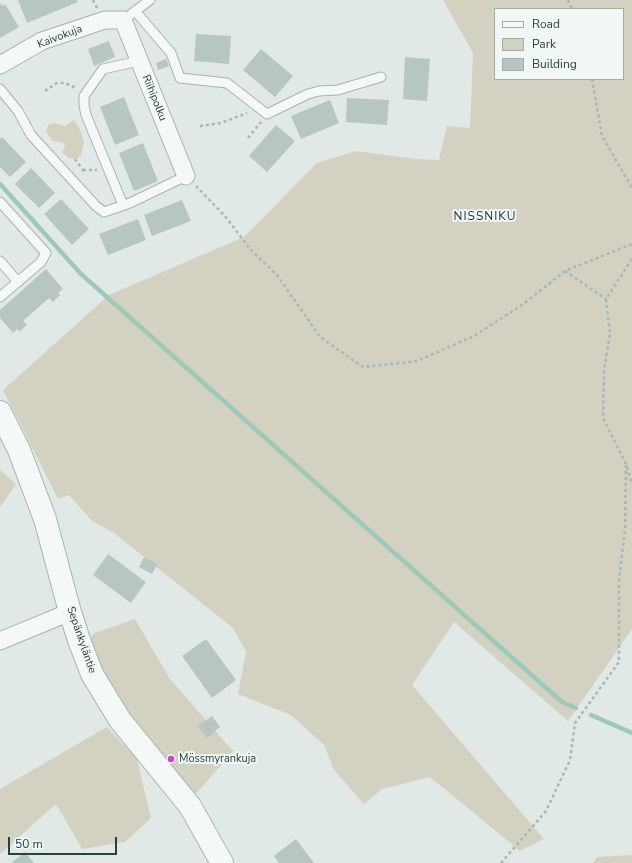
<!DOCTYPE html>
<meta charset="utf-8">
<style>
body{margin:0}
#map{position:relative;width:632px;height:863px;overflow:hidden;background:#e1e9e7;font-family:"Nunito Sans",sans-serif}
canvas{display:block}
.legend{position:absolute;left:494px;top:8px;width:130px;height:72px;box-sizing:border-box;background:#f1f7f5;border:1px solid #a1aeab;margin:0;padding:5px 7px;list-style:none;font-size:12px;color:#29413b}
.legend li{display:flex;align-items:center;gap:8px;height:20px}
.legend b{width:20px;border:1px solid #a1aeab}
.scale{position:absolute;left:8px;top:837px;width:109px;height:18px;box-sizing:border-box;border:2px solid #29413b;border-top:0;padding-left:5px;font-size:12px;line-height:14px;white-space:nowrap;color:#29413b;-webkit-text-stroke:3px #f1f7f5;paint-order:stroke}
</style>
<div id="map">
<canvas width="632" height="863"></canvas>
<ul class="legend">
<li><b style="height:5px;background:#f4f8f7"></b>Road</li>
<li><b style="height:11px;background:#d3d1c2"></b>Park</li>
<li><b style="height:11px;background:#b8c6c2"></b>Building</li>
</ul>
<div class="scale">50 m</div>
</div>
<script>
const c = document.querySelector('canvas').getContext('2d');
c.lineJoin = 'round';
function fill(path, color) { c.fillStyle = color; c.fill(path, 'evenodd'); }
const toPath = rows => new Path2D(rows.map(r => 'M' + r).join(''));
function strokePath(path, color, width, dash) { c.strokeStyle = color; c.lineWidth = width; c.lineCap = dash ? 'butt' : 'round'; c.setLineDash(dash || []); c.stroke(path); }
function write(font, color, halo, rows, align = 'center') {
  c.font = font + ' "Nunito Sans",sans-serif'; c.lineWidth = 4; c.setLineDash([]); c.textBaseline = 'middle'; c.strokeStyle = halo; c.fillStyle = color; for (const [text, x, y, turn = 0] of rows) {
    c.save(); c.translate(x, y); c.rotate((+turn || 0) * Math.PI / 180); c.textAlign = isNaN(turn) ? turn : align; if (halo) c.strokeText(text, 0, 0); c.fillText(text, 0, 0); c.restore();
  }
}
const green = toPath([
 [443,0,632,0,632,629,568,721,454,622,412,685,544,839,520,851,430,777,382,789,364,804,334,770,324,745,291,715,238,694,246,652,233,628,114,533,92,521,69,495,58,499,3,390,109,295,244,237,317,163,356,151,416,159,439,160,447,126,470,128,473,53],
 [495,9,623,9,623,79,495,79],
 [74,120,80,130,84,142,81,156,75,159,69,158,62,152,65,146,64,143,53,141,46,132,48,125,54,123,65,126],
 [0,470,16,484,0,507],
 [135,619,170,679,233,751,204,785,194,795,139,733,107,686,87,641,95,633],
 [107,727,137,759,151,818,125,842,82,849,56,804,0,854,0,789],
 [632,855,632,863,593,863,597,857]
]);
const stream = toPath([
 [0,184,81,274,562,702,576,708],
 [591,715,632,733]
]);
const building = toPath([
 [18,0,77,0,78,2,27,23],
 [0,3,2,6,5,4,19,27,0,38],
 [196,34,231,36,229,64,194,61],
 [109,41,115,57,94,66,88,49],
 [261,49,293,76,275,97,243,70],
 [405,57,430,59,427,101,403,99],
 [166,59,169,66,158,70,156,63],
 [124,97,139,135,115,145,100,107],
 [347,98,389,100,387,125,346,122],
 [330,100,339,123,301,139,291,116],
 [276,125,295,141,267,172,249,156],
 [2,137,26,162,10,177,0,167,0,139],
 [143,143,158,181,134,191,119,153],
 [31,168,55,193,39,208,15,184],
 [61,199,89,229,72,245,44,214],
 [182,200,191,221,152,236,144,215],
 [138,219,146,240,108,255,99,234],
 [46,269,63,289,58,293,60,295,53,302,49,298,23,321,27,325,20,331,17,329,13,333,0,318,0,310],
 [108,554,146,582,131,603,93,575],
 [144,557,157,564,152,574,139,567],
 [206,639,236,680,212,698,182,656],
 [212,716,220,727,207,738,198,726],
 [296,839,314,863,279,863,274,856],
 [25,852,34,863,11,863]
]);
const path = toPath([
 [93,0,97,8],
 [568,0,572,9],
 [592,79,602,136,632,188],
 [45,91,57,83,65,83,76,88],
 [200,126,221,123,247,113],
 [248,138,261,122],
 [75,159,83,170,83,175],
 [83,170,97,170],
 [196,186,225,216,250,249,277,275,320,337,363,367,417,361,474,336,522,305,565,271,632,244],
 [632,259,606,299,610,334,604,370,603,418,626,464,632,485],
 [565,271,606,299],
 [501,863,546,811,570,760,575,723,619,662,619,579,625,529,626,464]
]);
const service = toPath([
 [135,11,171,53,180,78,227,83,267,114,308,94,319,91,338,90,381,77],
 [130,15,150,0],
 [0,89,18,111,31,135,96,206,104,212,130,203,186,176],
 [0,202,46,253,41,262,0,297],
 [123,205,86,115,84,105,84,96,103,69,139,61],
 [0,261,18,282]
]);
const minor = toPath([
 [0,65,42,41,105,20,123,20,186,176],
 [0,641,70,612]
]);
const tertiary = toPath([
 [0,412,19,450,45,519,70,612,79,640,92,674,120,720,190,806,222,863]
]);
const markers = [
 [171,759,4,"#c648cd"]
];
const streetNames = [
 ["Kaivokuja",60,37,-21],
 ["Riihipolku",154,98,68],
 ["Sepänkyläntie",81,640,71]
];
const poiNames = [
 ["Mössmyrankuja",179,759]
];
const neighbourhoodNames = [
 ["NISSNIKU",485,217]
];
fill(green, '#d3d1c2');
strokePath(stream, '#9cc9b8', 4.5);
fill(building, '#b8c6c2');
strokePath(service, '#a6b3b0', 11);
strokePath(minor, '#a6b3b0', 19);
strokePath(tertiary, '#a6b3b0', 24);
strokePath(path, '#abb6b3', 2.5, [3, 3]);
strokePath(service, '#f4f8f7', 9);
strokePath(minor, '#f4f8f7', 17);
strokePath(tertiary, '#f4f8f7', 22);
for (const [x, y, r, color] of markers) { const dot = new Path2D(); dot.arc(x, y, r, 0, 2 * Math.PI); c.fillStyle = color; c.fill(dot); strokePath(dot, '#f1f7f5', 1.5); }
write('11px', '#29413b', '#f1f7f5', streetNames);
write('11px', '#29413b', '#f1f7f5', poiNames, 'left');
c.letterSpacing = '1px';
write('12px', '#1c322d', '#f1f7f5', neighbourhoodNames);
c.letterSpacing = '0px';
</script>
